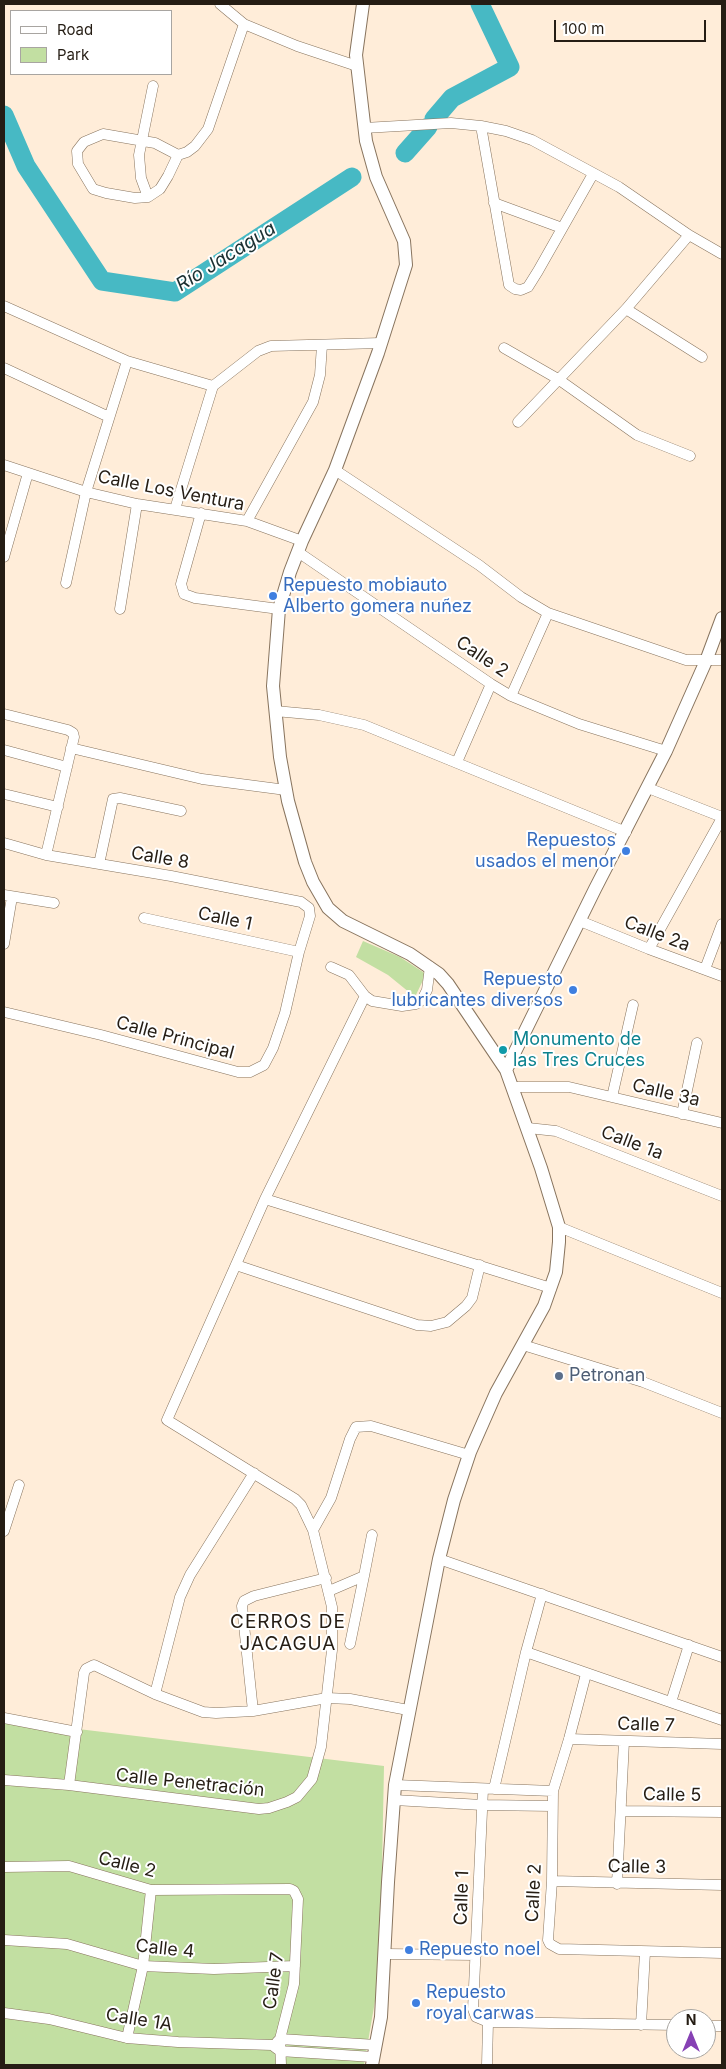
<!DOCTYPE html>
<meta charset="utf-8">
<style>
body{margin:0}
#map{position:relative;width:726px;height:2069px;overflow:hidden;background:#ffedd9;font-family:Inter,sans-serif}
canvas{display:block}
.frame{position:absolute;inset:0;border:5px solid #251d14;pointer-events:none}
.legend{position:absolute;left:10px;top:10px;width:162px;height:65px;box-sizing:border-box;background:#fff;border:1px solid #a8a5a1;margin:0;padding:6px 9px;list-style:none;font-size:15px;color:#251d14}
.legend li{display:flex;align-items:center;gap:10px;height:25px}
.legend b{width:25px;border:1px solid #a8a5a1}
.north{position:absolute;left:666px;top:2009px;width:50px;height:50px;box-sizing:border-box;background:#fff;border:1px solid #a8a5a1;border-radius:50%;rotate:0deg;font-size:14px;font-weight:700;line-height:20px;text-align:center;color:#251d14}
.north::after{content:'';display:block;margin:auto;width:18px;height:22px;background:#8641b4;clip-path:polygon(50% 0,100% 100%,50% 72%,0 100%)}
.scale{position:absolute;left:554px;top:20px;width:152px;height:22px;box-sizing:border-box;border:2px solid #251d14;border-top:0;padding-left:6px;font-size:15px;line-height:18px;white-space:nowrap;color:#251d14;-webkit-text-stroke:4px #fff;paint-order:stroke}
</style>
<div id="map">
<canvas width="726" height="2069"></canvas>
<div class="frame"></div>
<ul class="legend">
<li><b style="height:6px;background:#fff"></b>Road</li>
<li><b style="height:14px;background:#c2dfa2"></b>Park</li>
</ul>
<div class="north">N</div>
<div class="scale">100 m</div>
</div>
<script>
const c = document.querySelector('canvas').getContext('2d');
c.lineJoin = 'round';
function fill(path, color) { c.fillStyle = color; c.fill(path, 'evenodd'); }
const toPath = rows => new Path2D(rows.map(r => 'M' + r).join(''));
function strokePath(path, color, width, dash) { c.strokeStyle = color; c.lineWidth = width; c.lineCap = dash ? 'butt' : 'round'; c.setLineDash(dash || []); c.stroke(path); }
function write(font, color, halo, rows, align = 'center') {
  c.font = font + ' Inter,sans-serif'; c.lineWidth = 4; c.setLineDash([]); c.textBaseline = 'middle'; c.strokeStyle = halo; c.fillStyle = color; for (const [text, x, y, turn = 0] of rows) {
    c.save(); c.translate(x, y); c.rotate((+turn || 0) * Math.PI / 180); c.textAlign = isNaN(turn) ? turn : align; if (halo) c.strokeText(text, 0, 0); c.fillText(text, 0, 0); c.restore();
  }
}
const green = toPath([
 [363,941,400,957,423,972,425,974,424,978,415,997,388,975,356,957],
 [4,1720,384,1766,380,1972,364,2065,4,2065]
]);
const river = toPath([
 [4,115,26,166,102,281,175,292,352,177],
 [434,119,452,98,510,67,480,4],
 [405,153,428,127]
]);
const minor = toPath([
 [220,4,244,24,297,46,357,66],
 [481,126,509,285,515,289,521,290,528,287,538,271,593,174],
 [364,128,451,123,481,126,506,131,532,140,619,187,689,235,722,254],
 [178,155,168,176,160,189,148,197,135,198,106,193,93,189,78,164,77,151,84,142,103,134,155,143,178,155,187,152,195,146,208,129,244,24],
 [148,197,141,178,139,155,153,86],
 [494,203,562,228],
 [4,306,127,361,213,386],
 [626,309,702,357],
 [504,348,558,379,637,435,690,456],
 [4,368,109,417],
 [518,422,626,309,689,235],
 [4,465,86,492,137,504,247,521,302,541],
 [335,470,479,565,521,597,548,613,686,660,722,660],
 [175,509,213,386,258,351,271,346,381,343],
 [201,513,181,584,184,594,195,598,279,609],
 [247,521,313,402,320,375,322,345],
 [298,552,491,684,511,696,579,724,666,751],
 [4,557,28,473],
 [66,583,86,492,127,361],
 [120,609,137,504],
 [511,696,548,613],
 [275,711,319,715,364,725,626,832],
 [4,714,68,730,73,733,74,737,46,855],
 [71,748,202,779,286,790],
 [4,750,67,767],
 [457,762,491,684],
 [648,788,722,817],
 [4,794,58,807],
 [4,843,46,855,171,876,301,902,309,908],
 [99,864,113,799,120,798,181,811],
 [4,895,54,903],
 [144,918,299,952],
 [580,921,649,949,722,976],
 [4,944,12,897],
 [649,949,722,818],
 [331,967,349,975,365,996,372,1001,402,1006,416,1004,422,1000,427,990,430,967],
 [705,969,722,924],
 [4,1012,101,1035,238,1072,250,1072,264,1065,273,1048,285,1013,299,952,310,916,309,908],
 [514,1087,569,1087,722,1123],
 [612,1097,633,1005],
 [682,1114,697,1043],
 [528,1128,556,1131,722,1196],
 [265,1199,551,1288],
 [559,1227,722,1293],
 [236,1265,417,1325,431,1326,447,1322,466,1306,472,1298,480,1265],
 [523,1345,643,1382,722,1413],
 [313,1530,331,1498,350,1439,356,1427,371,1426,469,1455],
 [4,1531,19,1485],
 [439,1559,722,1657],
 [329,1591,364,1576,372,1535],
 [350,1644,364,1576],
 [526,1652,722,1720],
 [586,1674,569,1739,553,1791,552,1881,548,1940,550,1944,559,1949,722,1953],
 [155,1694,180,1597,190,1575,254,1473],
 [671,1702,689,1645],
 [253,1711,242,1606,244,1601,254,1596,326,1578],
 [4,1718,77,1732],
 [569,1739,722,1744],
 [4,1780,69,1785,259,1809,269,1808,287,1802,297,1797,312,1779,321,1747,332,1650,332,1607,313,1530,301,1505,295,1499,167,1420,265,1199,365,996],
 [69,1785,84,1673,86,1669,94,1665,155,1694,203,1712,216,1713,253,1711,327,1698,350,1699,408,1710],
 [395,1785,553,1791],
 [483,1789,473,2009,476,2017,488,2022,676,2025],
 [494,1789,526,1652,542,1594],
 [394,1800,482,1805,552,1806],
 [622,1811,722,1812],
 [4,1867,69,1866,151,1890,290,1889,294,1891,298,1899,294,1984,280,2039,281,2065],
 [552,1881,722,1885],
 [617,1884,624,1741],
 [4,1940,67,1944,143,1966,214,1969,295,1966],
 [385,1954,476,1955],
 [4,2013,49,2019,127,2038,178,2042,272,2045,280,2051,373,2057],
 [641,2025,645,1952],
 [706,2026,722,2026],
 [127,2038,143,1966,151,1890],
 [277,2042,280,2039,376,2045],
 [487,2065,488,2022]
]);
const tertiary = toPath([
 [363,4,356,55,366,141,376,177,404,241,406,265,378,353,335,470,302,541,290,572,279,609,273,686,280,757,288,801,305,862,313,882,328,908,343,921,410,954,439,974,448,984,506,1070,541,1168,559,1227,559,1242,556,1272,544,1306,496,1393,470,1452,454,1500,439,1559,395,1785,388,1882,381,2017,372,2065],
 [506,1070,595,889,666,751,706,661,722,618]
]);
const markers = [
 [273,596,5,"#3f7fe0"],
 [626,851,5,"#3f7fe0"],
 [573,990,5,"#3f7fe0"],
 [503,1050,5,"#0f9aa8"],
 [559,1376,5,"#5c6f8a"],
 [409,1950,5,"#3f7fe0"],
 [416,2003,5,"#3f7fe0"]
];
const streetNames = [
 ["Calle Los Ventura",171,491,11],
 ["Calle 2",482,657,34],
 ["Calle 8",160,858,10],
 ["Calle 1",225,919,12],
 ["Calle 2a",657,934,21],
 ["Calle Principal",175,1038,15],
 ["Calle 3a",666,1093,13],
 ["Calle 1a",632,1143,21],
 ["Calle 7",646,1725,2],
 ["Calle Penetración",190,1783,6],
 ["Calle 5",672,1795,1],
 ["Calle 2",127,1865,14],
 ["Calle 3",637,1867,1],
 ["Calle 2",534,1893,-87],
 ["Calle 1",462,1898,-88],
 ["Calle 4",165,1949,6],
 ["Calle 7",274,1981,-82],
 ["Calle 1A",139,2020,9]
];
const shopNames = [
 ["Repuesto mobiauto",283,586],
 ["Alberto gomera nuñez",283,607],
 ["Repuestos",616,841,"right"],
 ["usados el menor",616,862,"right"],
 ["Repuesto",563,980,"right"],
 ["lubricantes diversos",563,1001,"right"],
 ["Repuesto noel",419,1950],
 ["Repuesto",426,1993],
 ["royal carwas",426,2014]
];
const cultureNames = [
 ["Monumento de",513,1040],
 ["las Tres Cruces",513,1061]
];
const serviceNames = [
 ["Petronan",569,1376]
];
const waterNames = [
 ["Río Jacagua",226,257,-32]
];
const neighbourhoodNames = [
 ["CERROS DE",288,1622],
 ["JACAGUA",288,1644]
];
fill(green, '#c2dfa2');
strokePath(river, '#47b9c4', 19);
strokePath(minor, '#88745e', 11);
strokePath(tertiary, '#88745e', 14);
strokePath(minor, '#fff', 10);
strokePath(tertiary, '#fff', 12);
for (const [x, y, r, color] of markers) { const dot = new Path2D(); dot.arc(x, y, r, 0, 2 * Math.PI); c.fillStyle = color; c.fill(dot); strokePath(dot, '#fff', 2); }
write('18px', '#251d14', '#fff', streetNames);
write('18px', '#366cbe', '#fff', shopNames, 'left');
write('18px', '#0d838f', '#fff', cultureNames, 'left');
write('18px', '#4e5e75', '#fff', serviceNames, 'left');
write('italic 19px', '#1b3032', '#fff', waterNames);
c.letterSpacing = '1px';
write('19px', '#251d14', '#fff', neighbourhoodNames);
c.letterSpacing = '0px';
</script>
